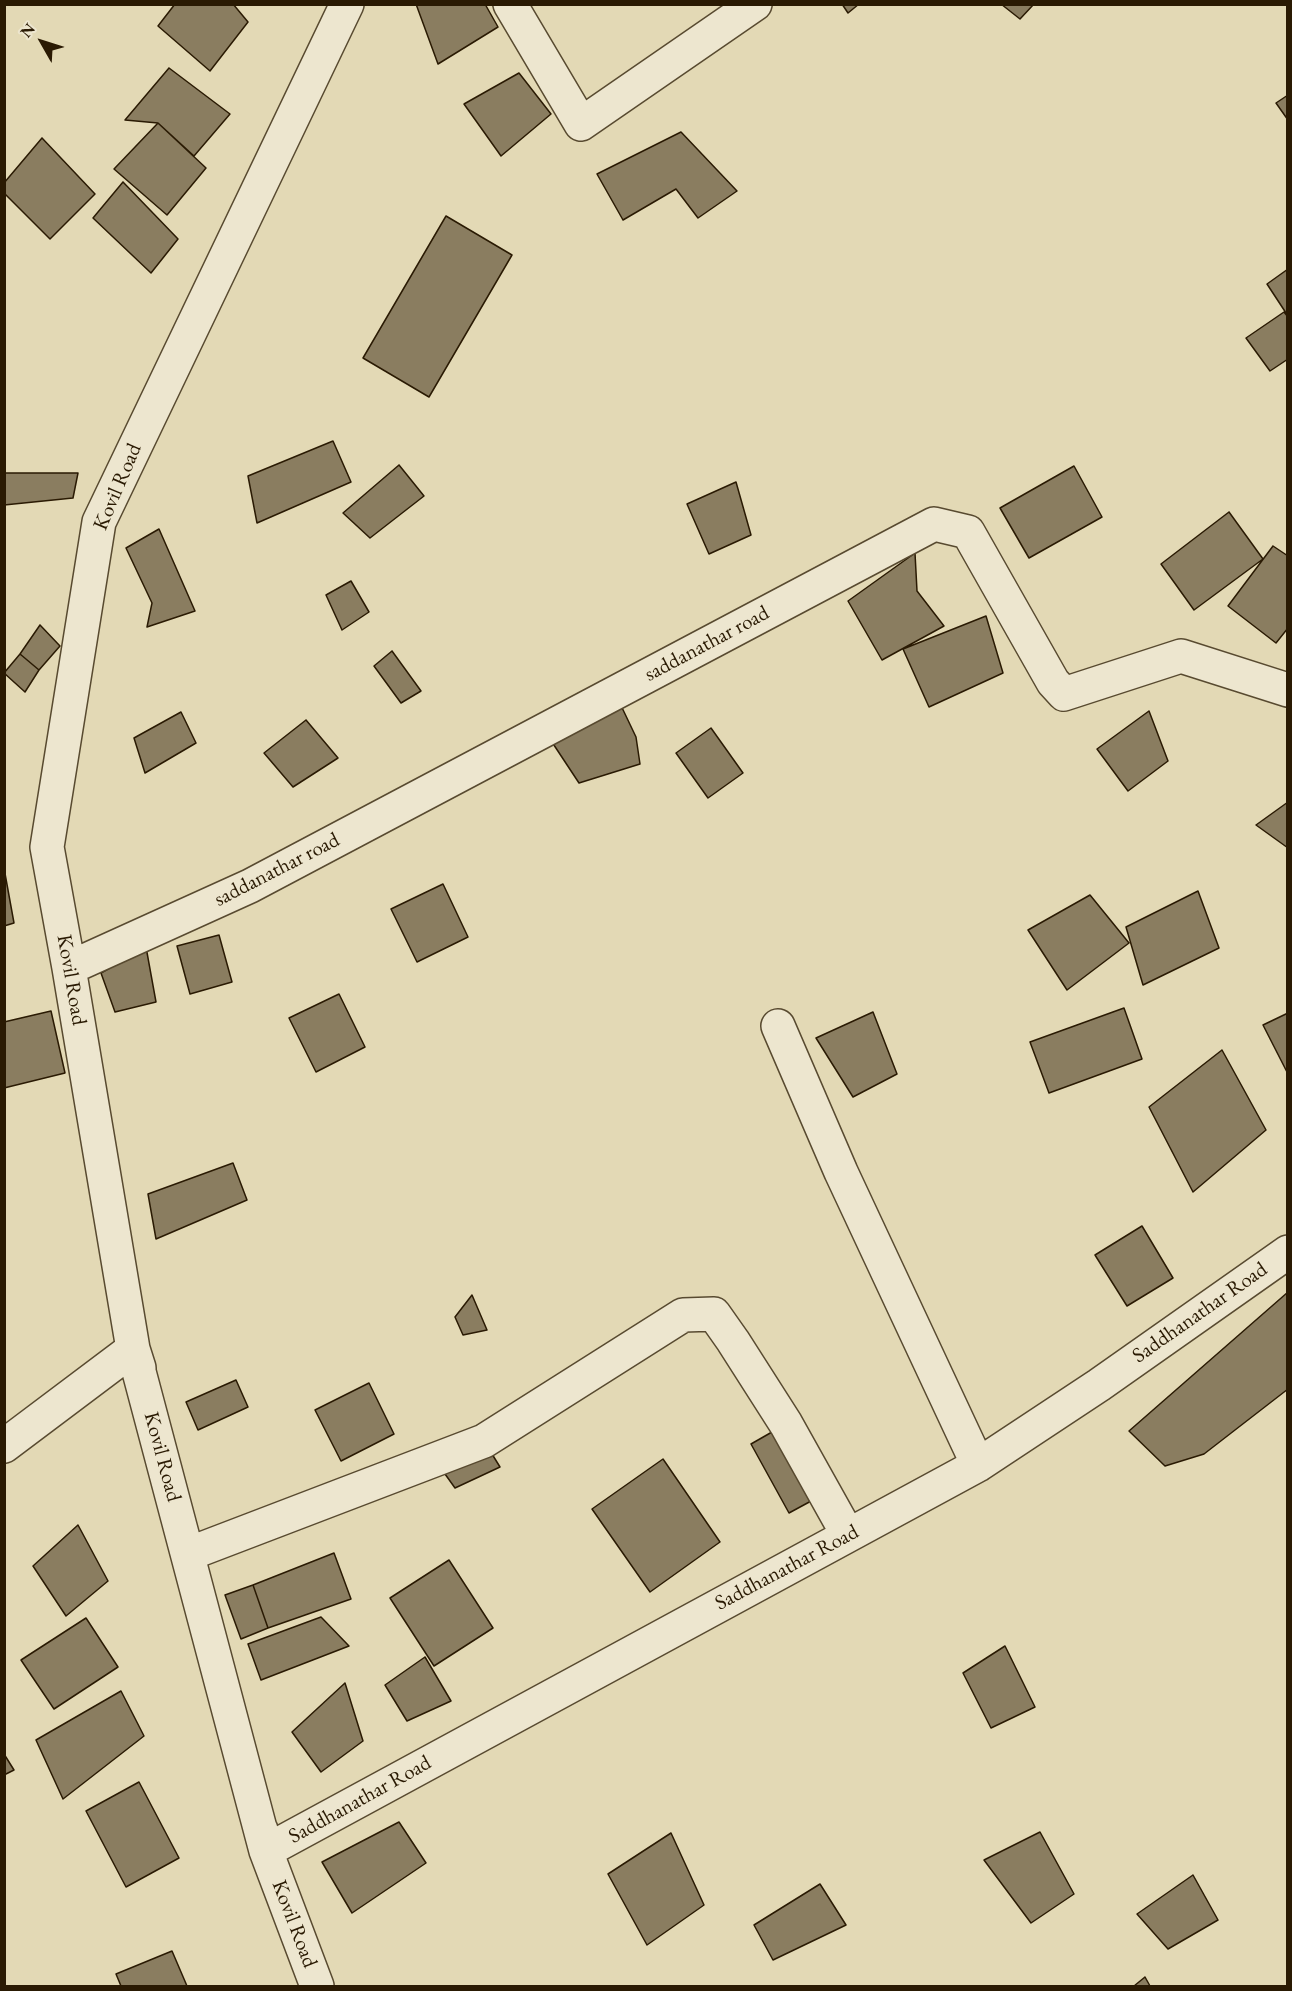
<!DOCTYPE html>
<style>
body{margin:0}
#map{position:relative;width:1292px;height:1991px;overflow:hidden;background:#e3d9b5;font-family:"EB Garamond",serif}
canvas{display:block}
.frame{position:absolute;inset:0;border:6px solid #2a1a03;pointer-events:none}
.north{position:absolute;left:12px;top:12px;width:60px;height:60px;-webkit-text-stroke:4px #ede6cf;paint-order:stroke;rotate:309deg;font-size:16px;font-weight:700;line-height:24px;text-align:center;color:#2a1a03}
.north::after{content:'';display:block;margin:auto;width:21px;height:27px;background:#2a1a03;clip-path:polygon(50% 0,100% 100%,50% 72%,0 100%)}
</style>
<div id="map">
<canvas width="1292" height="1991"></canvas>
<div class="frame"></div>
<div class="north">N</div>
</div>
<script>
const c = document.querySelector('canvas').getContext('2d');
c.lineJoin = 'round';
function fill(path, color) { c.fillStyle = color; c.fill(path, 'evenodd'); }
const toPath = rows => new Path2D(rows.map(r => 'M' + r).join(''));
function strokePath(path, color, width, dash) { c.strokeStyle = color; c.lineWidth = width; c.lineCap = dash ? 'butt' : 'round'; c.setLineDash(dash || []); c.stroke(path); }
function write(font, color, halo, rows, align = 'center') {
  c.font = font + ' "EB Garamond",serif'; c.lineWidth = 4.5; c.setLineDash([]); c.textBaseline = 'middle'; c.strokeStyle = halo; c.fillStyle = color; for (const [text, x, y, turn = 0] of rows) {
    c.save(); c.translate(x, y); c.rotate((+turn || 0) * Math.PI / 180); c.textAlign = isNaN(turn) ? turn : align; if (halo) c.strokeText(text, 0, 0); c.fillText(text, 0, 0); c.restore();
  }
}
const building = toPath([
 [175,4,233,4,248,22,210,71,158,26,175,4],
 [416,4,485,4,498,27,438,64,416,4],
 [842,4,859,4,848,13,842,4],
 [1001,4,1034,4,1020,19,1001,4],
 [169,68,230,114,194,156,158,123,125,120,169,68],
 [519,73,551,114,501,156,464,104,519,73],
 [1288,95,1288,120,1276,103,1288,95],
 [158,123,206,168,167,215,114,169,158,123],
 [681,132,737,191,698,218,676,189,623,220,597,174,681,132],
 [42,138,95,194,50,239,4,193,4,183,42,138],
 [123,182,178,239,151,273,93,218,123,182],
 [446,216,512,255,429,397,363,358,446,216],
 [1288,269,1288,316,1267,284,1288,269],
 [1284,312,1288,317,1288,359,1270,371,1246,338,1284,312],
 [333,441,351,482,257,523,248,476,333,441],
 [399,465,424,496,370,538,343,513,399,465],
 [1074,466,1102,517,1029,558,1000,508,1074,466],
 [4,473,78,473,73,498,4,505,4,473],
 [736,482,751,535,709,554,687,504,736,482],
 [1229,512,1263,559,1194,610,1161,564,1229,512],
 [159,529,195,611,147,627,152,603,126,548,159,529],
 [1273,546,1288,556,1288,628,1276,643,1228,606,1273,546],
 [915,553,917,591,944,626,882,660,848,601,915,553],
 [351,581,369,612,342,630,326,595,351,581],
 [986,616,1003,673,929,707,903,649,986,616],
 [40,625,60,646,39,670,20,654,40,625],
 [392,651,421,691,401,703,374,666,392,651],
 [20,654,39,670,25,692,4,673,20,654],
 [615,693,636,737,640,764,579,783,544,730,615,693],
 [1149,711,1168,761,1128,791,1097,749,1149,711],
 [181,712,196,743,145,773,134,738,181,712],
 [306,720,338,758,293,787,264,753,306,720],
 [711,728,743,773,708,798,676,753,711,728],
 [1288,802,1288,848,1256,825,1288,802],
 [4,868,14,923,4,926,4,868],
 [443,884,468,937,417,962,391,909,443,884],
 [1198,891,1219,948,1143,985,1126,927,1198,891],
 [1090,895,1129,943,1067,990,1028,930,1090,895],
 [219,935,232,982,190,994,177,946,219,935],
 [146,947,156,1002,115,1012,101,973,146,947],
 [339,994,365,1047,316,1072,289,1018,339,994],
 [1124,1008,1142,1059,1049,1093,1030,1042,1124,1008],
 [51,1011,65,1073,4,1088,4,1022,51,1011],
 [873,1012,897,1074,853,1097,816,1038,873,1012],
 [1288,1013,1288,1074,1263,1025,1288,1013],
 [1222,1050,1266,1130,1193,1192,1149,1107,1222,1050],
 [233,1163,247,1200,156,1239,148,1194,233,1163],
 [1142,1226,1173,1278,1127,1306,1095,1255,1142,1226],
 [1288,1292,1288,1389,1204,1454,1165,1466,1129,1431,1288,1292],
 [472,1295,487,1330,463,1335,455,1317,472,1295],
 [236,1380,248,1407,198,1430,186,1402,236,1380],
 [369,1383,394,1434,341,1461,315,1410,369,1383],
 [786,1424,824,1494,789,1513,751,1444,786,1424],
 [484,1441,500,1467,455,1488,435,1460,484,1441],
 [663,1459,720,1542,650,1592,592,1509,663,1459],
 [78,1525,108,1581,66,1616,33,1566,78,1525],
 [334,1553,351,1599,268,1628,253,1585,334,1553],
 [449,1560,493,1628,434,1666,390,1598,449,1560],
 [253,1585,268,1628,241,1639,225,1595,253,1585],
 [321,1617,349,1646,261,1680,248,1644,321,1617],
 [86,1618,118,1667,54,1709,21,1660,86,1618],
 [1005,1646,1035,1707,991,1728,963,1673,1005,1646],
 [425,1657,451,1701,407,1721,385,1685,425,1657],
 [345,1683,363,1741,321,1772,292,1732,345,1683],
 [121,1691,144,1736,63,1799,36,1740,121,1691],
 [4,1754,14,1770,4,1775,4,1754],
 [139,1782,179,1858,126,1887,86,1811,139,1782],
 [399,1822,426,1863,352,1913,322,1862,399,1822],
 [1040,1832,1074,1894,1031,1923,984,1860,1040,1832],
 [671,1833,704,1905,647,1945,608,1874,671,1833],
 [1193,1875,1218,1920,1168,1949,1137,1914,1193,1875],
 [820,1884,846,1925,773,1960,754,1925,820,1884],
 [172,1951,187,1986,121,1986,116,1974,172,1951],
 [1145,1977,1150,1986,1134,1986,1145,1977]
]);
const minor = toPath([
 [510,4,581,124,755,4],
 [69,968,250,886,934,524,968,532,1053,682,1064,694,1181,656,1288,690],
 [778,1026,841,1172,978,1465],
 [4,1446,133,1349,139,1368],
 [191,1553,484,1441,683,1315,714,1314,733,1341,786,1424,848,1535],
 [261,1830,266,1851,978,1465,1099,1385,1288,1252],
 [317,1986,266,1851,133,1349,69,968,47,847,99,522,347,4]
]);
const streetNames = [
 ["Kovil Road",118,487,-67],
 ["saddanathar road",707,644,-28],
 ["saddanathar road",277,870,-27],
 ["Kovil Road",71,980,80],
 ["Saddhanathar Road",1200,1313,-35],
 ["Kovil Road",162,1457,75],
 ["Saddhanathar Road",787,1568,-28],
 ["Saddhanathar Road",360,1800,-29],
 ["Kovil Road",294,1924,69]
];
fill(building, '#8a7d60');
strokePath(building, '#2a1a03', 1.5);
strokePath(minor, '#584a30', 36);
strokePath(minor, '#ede6cf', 33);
write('21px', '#2a1a03', '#ede6cf', streetNames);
</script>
